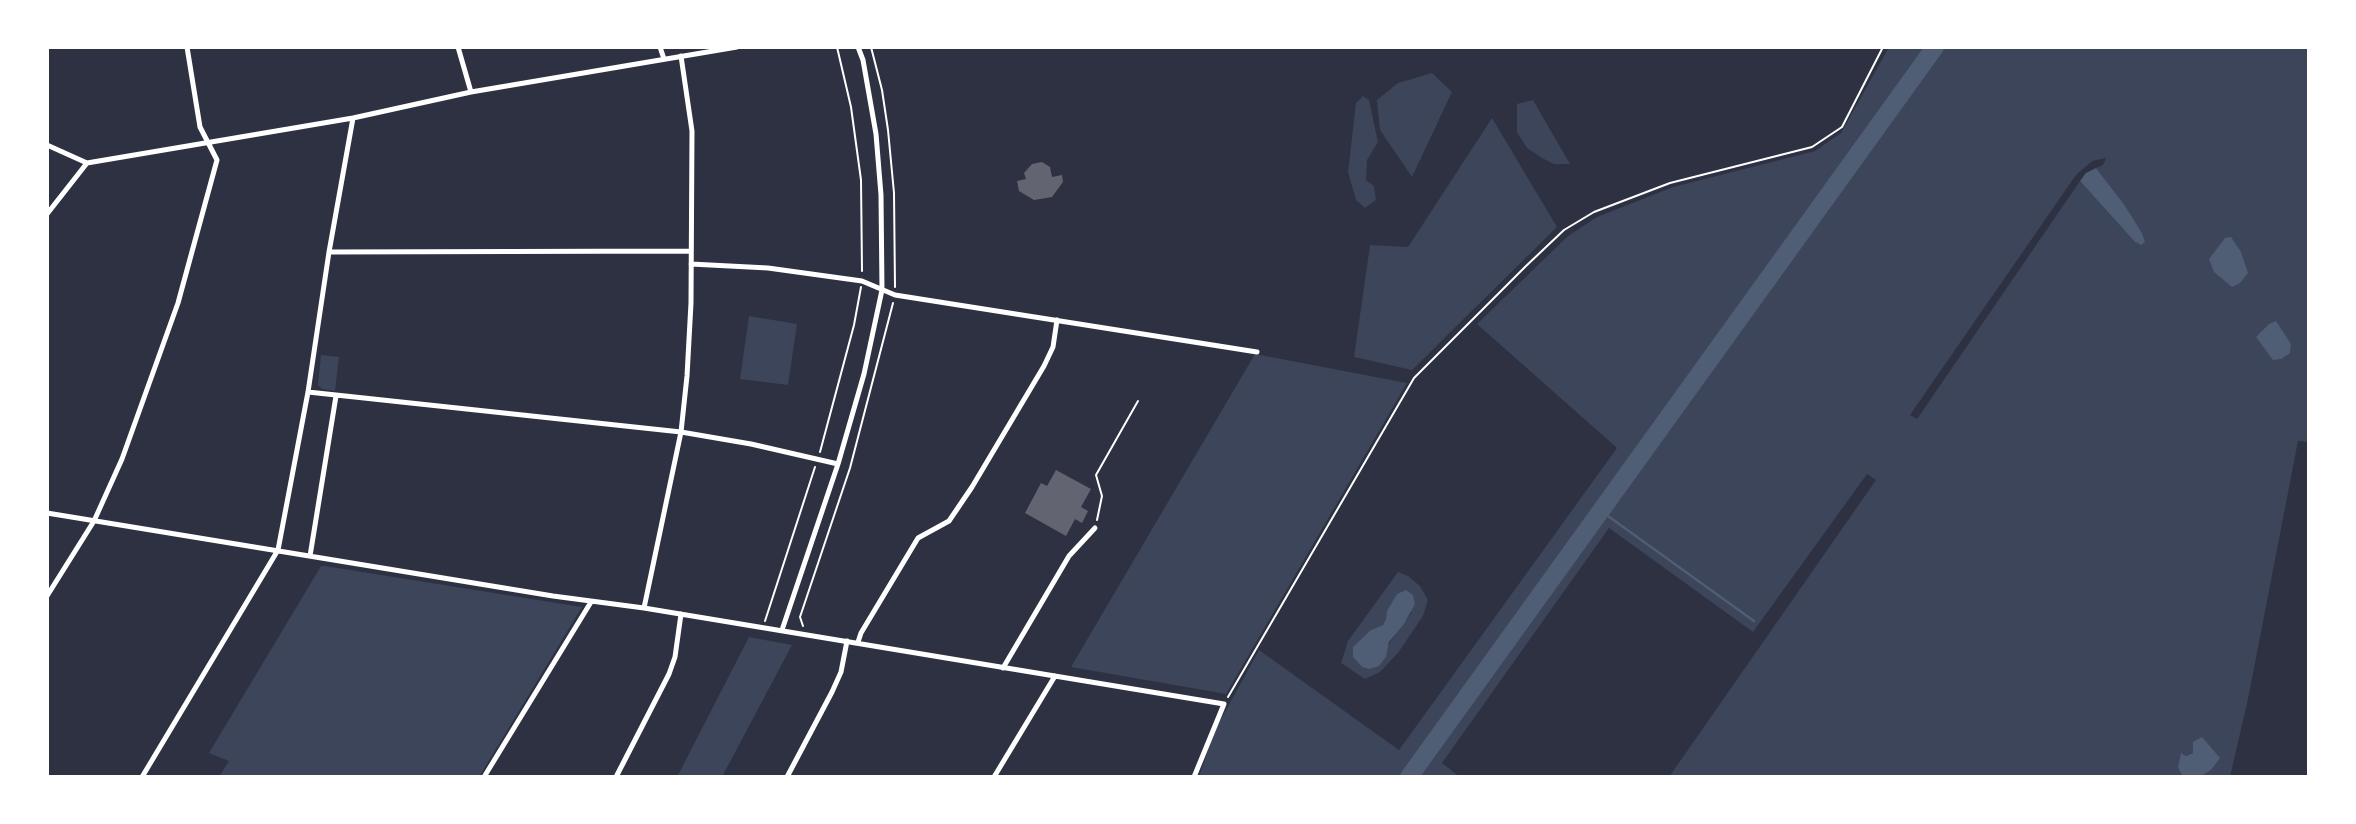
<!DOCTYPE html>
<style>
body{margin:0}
#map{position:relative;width:2356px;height:824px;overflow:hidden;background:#2d3142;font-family:Georgia,serif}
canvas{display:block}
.frame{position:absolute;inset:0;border:49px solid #fff;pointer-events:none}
</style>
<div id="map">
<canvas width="2356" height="824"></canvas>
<div class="frame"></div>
</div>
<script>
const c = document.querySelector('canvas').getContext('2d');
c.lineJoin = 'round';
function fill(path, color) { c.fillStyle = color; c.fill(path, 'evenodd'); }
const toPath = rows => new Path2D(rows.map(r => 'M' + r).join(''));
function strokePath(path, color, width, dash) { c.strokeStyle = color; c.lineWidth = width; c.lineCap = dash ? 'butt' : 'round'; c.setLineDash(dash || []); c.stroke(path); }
const green = toPath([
 [1889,47,1928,47,1402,777,1199,777,1215,730,1259,650,1399,750,1617,448,1477,324,1568,236,1597,217,1673,187,1815,151,1841,133],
 [1940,47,2309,47,2309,442,2298,441,2248,699,2230,777,2200,777,2211,770,2193,753,2186,756,2182,754,2183,777,1669,777,1876,480,1867,474,1753,632,1609,528,1442,763,1460,777,1414,777],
 [2106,158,2103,165,2096,168,2142,233,2134,241,2080,181,1917,419,1910,415,2076,175,2092,161],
 [1432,73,1452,92,1412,177,1380,130,1377,100,1398,83],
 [1363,96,1369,100,1378,142,1367,160,1366,180,1374,186,1376,200,1365,208,1356,200,1348,172,1356,103],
 [1533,100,1570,164,1554,164,1542,158,1527,148,1517,132,1517,104],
 [1492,118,1557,227,1412,370,1354,357,1370,245,1408,247],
 [749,316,797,324,788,385,740,379],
 [1255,354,1407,383,1226,694,1071,667],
 [321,355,339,357,335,391,322,389,318,385],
 [321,566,325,566,582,607,479,777,219,777,229,761,209,753],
 [1398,572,1408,576,1420,586,1428,600,1423,616,1398,653,1380,672,1365,679,1341,663,1348,641],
 [1412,612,1390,642,1387,649,1371,630,1383,625,1386,619],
 [749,637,792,645,722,777,677,777]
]);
const water = toPath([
 [2096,168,2125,206,2142,233,2145,242,2141,245,2134,241,2080,181,2086,173],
 [2231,237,2241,252,2248,273,2240,283,2232,287,2214,272,2209,259,2225,238],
 [2276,321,2291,344,2290,353,2281,359,2273,360,2256,337,2269,324],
 [1406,590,1413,595,1415,604,1404,624,1389,642,1386,657,1379,666,1369,669,1362,667,1353,657,1353,647,1371,630,1383,625,1386,619,1387,611,1397,594],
 [2202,737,2220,758,2211,770,2200,777,2183,777,2178,767,2181,753,2186,756,2193,753,2193,742]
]);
const stream = toPath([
 [1601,511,1754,621]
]);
const river = toPath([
 [1409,777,1935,47]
]);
const building = toPath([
 [1042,162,1050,167,1052,177,1062,175,1063,182,1052,197,1034,200,1019,191,1017,181,1026,179,1024,173,1032,164],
 [1056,470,1091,489,1081,507,1088,511,1082,523,1075,519,1066,536,1025,513,1041,483,1047,486]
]);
const path = toPath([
 [837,47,851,107,861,180,862,271],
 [871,47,882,90,888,130,894,193,895,287],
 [820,452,854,325,861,287],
 [1097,520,1102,496,1096,475,1138,401],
 [765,621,815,467],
 [803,626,800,617,850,468,893,303],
 [1228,697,1414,378,1526,266,1564,230,1594,212,1670,183,1812,147,1842,127,1883,47]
]);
const minor = toPath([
 [458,47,471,92],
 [660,47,664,59],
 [47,145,87,163,353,118,471,92,737,47],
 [47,214,87,163],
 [329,252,691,251],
 [691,264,768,268,862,281,895,295,1257,352],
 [308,392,681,432,751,444,838,464],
 [47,513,553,596,644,608,1224,704,1194,777],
 [310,556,336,396],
 [47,596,94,521,122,459,178,303,217,160,200,127,187,47],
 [644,608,681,432,687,376,691,303,692,131,681,56],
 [782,630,838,464,864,374,882,290,881,195,876,134,863,60,858,47],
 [858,642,861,633,918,538,949,521,972,487,1044,366,1053,347,1057,320],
 [1003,668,1069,556,1095,528],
 [142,777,278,550,308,392,329,252,353,118],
 [484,777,591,602],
 [616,777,669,674,675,657,681,614],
 [787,777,832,692,841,672,847,641],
 [994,777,1055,676]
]);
fill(green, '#3c4559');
fill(water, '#4f5d75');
strokePath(stream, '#4f5d75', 2.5);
strokePath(river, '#4f5d75', 18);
fill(building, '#626471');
strokePath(path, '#fff', 2);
strokePath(minor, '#fff', 5);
</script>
